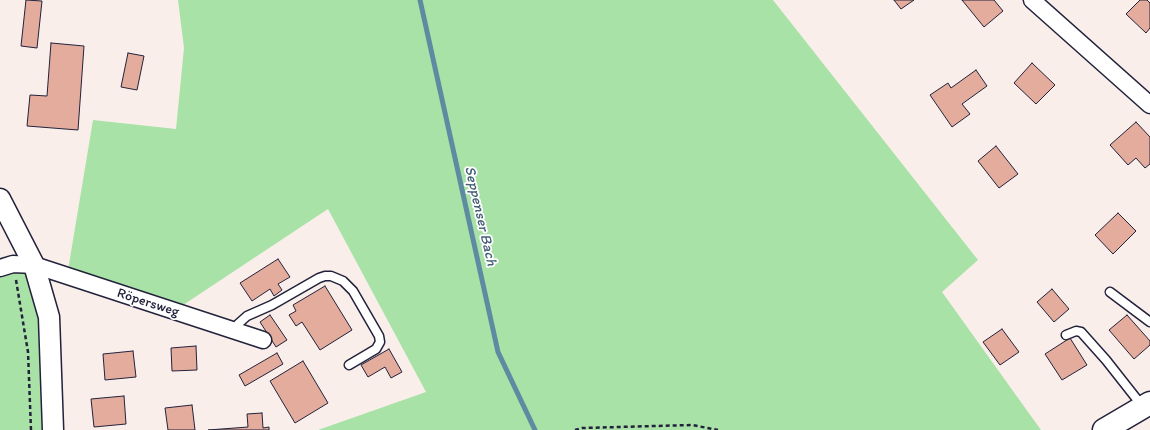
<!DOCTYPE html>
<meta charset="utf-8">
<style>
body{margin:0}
canvas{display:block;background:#faeeeb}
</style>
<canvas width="1150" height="430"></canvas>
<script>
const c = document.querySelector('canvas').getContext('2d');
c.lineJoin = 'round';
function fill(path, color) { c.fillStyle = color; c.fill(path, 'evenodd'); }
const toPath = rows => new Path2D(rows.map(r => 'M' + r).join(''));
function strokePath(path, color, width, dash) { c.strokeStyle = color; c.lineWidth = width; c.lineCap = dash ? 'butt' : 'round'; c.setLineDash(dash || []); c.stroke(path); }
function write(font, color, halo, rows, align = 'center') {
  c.font = font + ' Itim,sans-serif'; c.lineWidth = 3.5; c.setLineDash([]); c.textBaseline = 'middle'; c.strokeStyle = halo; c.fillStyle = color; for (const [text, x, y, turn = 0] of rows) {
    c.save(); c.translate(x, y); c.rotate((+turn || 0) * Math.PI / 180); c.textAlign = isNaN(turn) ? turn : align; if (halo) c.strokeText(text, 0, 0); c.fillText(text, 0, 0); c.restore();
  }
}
const green = toPath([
 [178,0,773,0,978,260,942,292,1041,430,318,430,426,392,328,209,174,311,67,276,93,120,176,129,184,48],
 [34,265,53,430,0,430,0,268]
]);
const stream = toPath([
 [420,0,498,352,535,430]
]);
const building = toPath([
 [26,0,42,1,37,48,21,46,26,0],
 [894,0,914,0,901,9,894,0],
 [962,0,994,0,1003,11,984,27,962,0],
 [1140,0,1147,0,1150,3,1150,28,1146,33,1126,14,1140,0],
 [51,43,84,46,78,130,27,126,30,95,47,96,51,43],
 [128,53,144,56,137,90,121,87,128,53],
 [1032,63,1055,85,1036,104,1014,83,1032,63],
 [976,70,987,86,962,104,970,114,952,127,930,95,948,83,951,88,976,70],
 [1136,122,1150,137,1150,164,1145,168,1136,158,1128,165,1110,145,1136,122],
 [996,146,1018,174,999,188,978,161,996,146],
 [1118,213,1136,231,1113,254,1095,235,1118,213],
 [278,259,290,277,278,284,282,290,274,296,270,289,252,301,240,283,278,259],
 [325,286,352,330,320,350,302,322,296,326,289,315,296,311,293,305,325,286],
 [1052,289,1069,309,1054,322,1037,302,1052,289],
 [270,315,287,340,276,347,260,322,270,315],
 [1127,315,1150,341,1150,345,1134,359,1109,330,1127,315],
 [1002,329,1019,352,1000,365,983,342,1002,329],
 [1070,338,1087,365,1062,380,1045,354,1070,338],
 [196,346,197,370,172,371,171,348,196,346],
 [389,349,402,372,391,378,385,367,368,377,361,365,389,349],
 [133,351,136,377,105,380,103,354,133,351],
 [277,353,283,364,245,386,239,375,277,353],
 [303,361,328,403,295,423,270,381,303,361],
 [124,396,126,424,94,427,91,399,124,396],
 [192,405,195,430,168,430,165,408,192,405],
 [262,413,263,428,269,427,269,430,208,430,248,427,247,414,262,413]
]);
const path = toPath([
 [16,280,28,352,31,430],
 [575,430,582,428,692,425,718,430]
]);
const service = toPath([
 [1110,292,1150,322],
 [235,331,238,324,247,316,272,305,319,278,325,276,331,276,343,281,353,291,379,336,380,342,376,349,349,365],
 [1066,335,1076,331,1081,332,1106,360,1143,407]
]);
const minor = toPath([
 [1032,0,1150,105],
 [0,268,13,264,34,265,263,340]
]);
const tertiary = toPath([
 [0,199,34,265,49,317,53,430]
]);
const secondary = toPath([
 [1104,430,1150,403]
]);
const streetNames = [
 ["Röpersweg",148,303,18]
];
const waterNames = [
 ["Seppenser Bach",480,216,77]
];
fill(green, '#a9e2a7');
strokePath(stream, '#5e8ba2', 5);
fill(building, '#e4ac9d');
strokePath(building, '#22223b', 1);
strokePath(service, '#22223b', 11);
strokePath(minor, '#22223b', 19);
strokePath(tertiary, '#22223b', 23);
strokePath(secondary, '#22223b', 25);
strokePath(path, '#22223b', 2.5, [4, 3]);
strokePath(service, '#fff', 8);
strokePath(minor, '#fff', 16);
strokePath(tertiary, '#fff', 20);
strokePath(secondary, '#fff', 22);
write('14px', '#22223b', '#fff', streetNames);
write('italic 15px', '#455f77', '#fff', waterNames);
</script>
